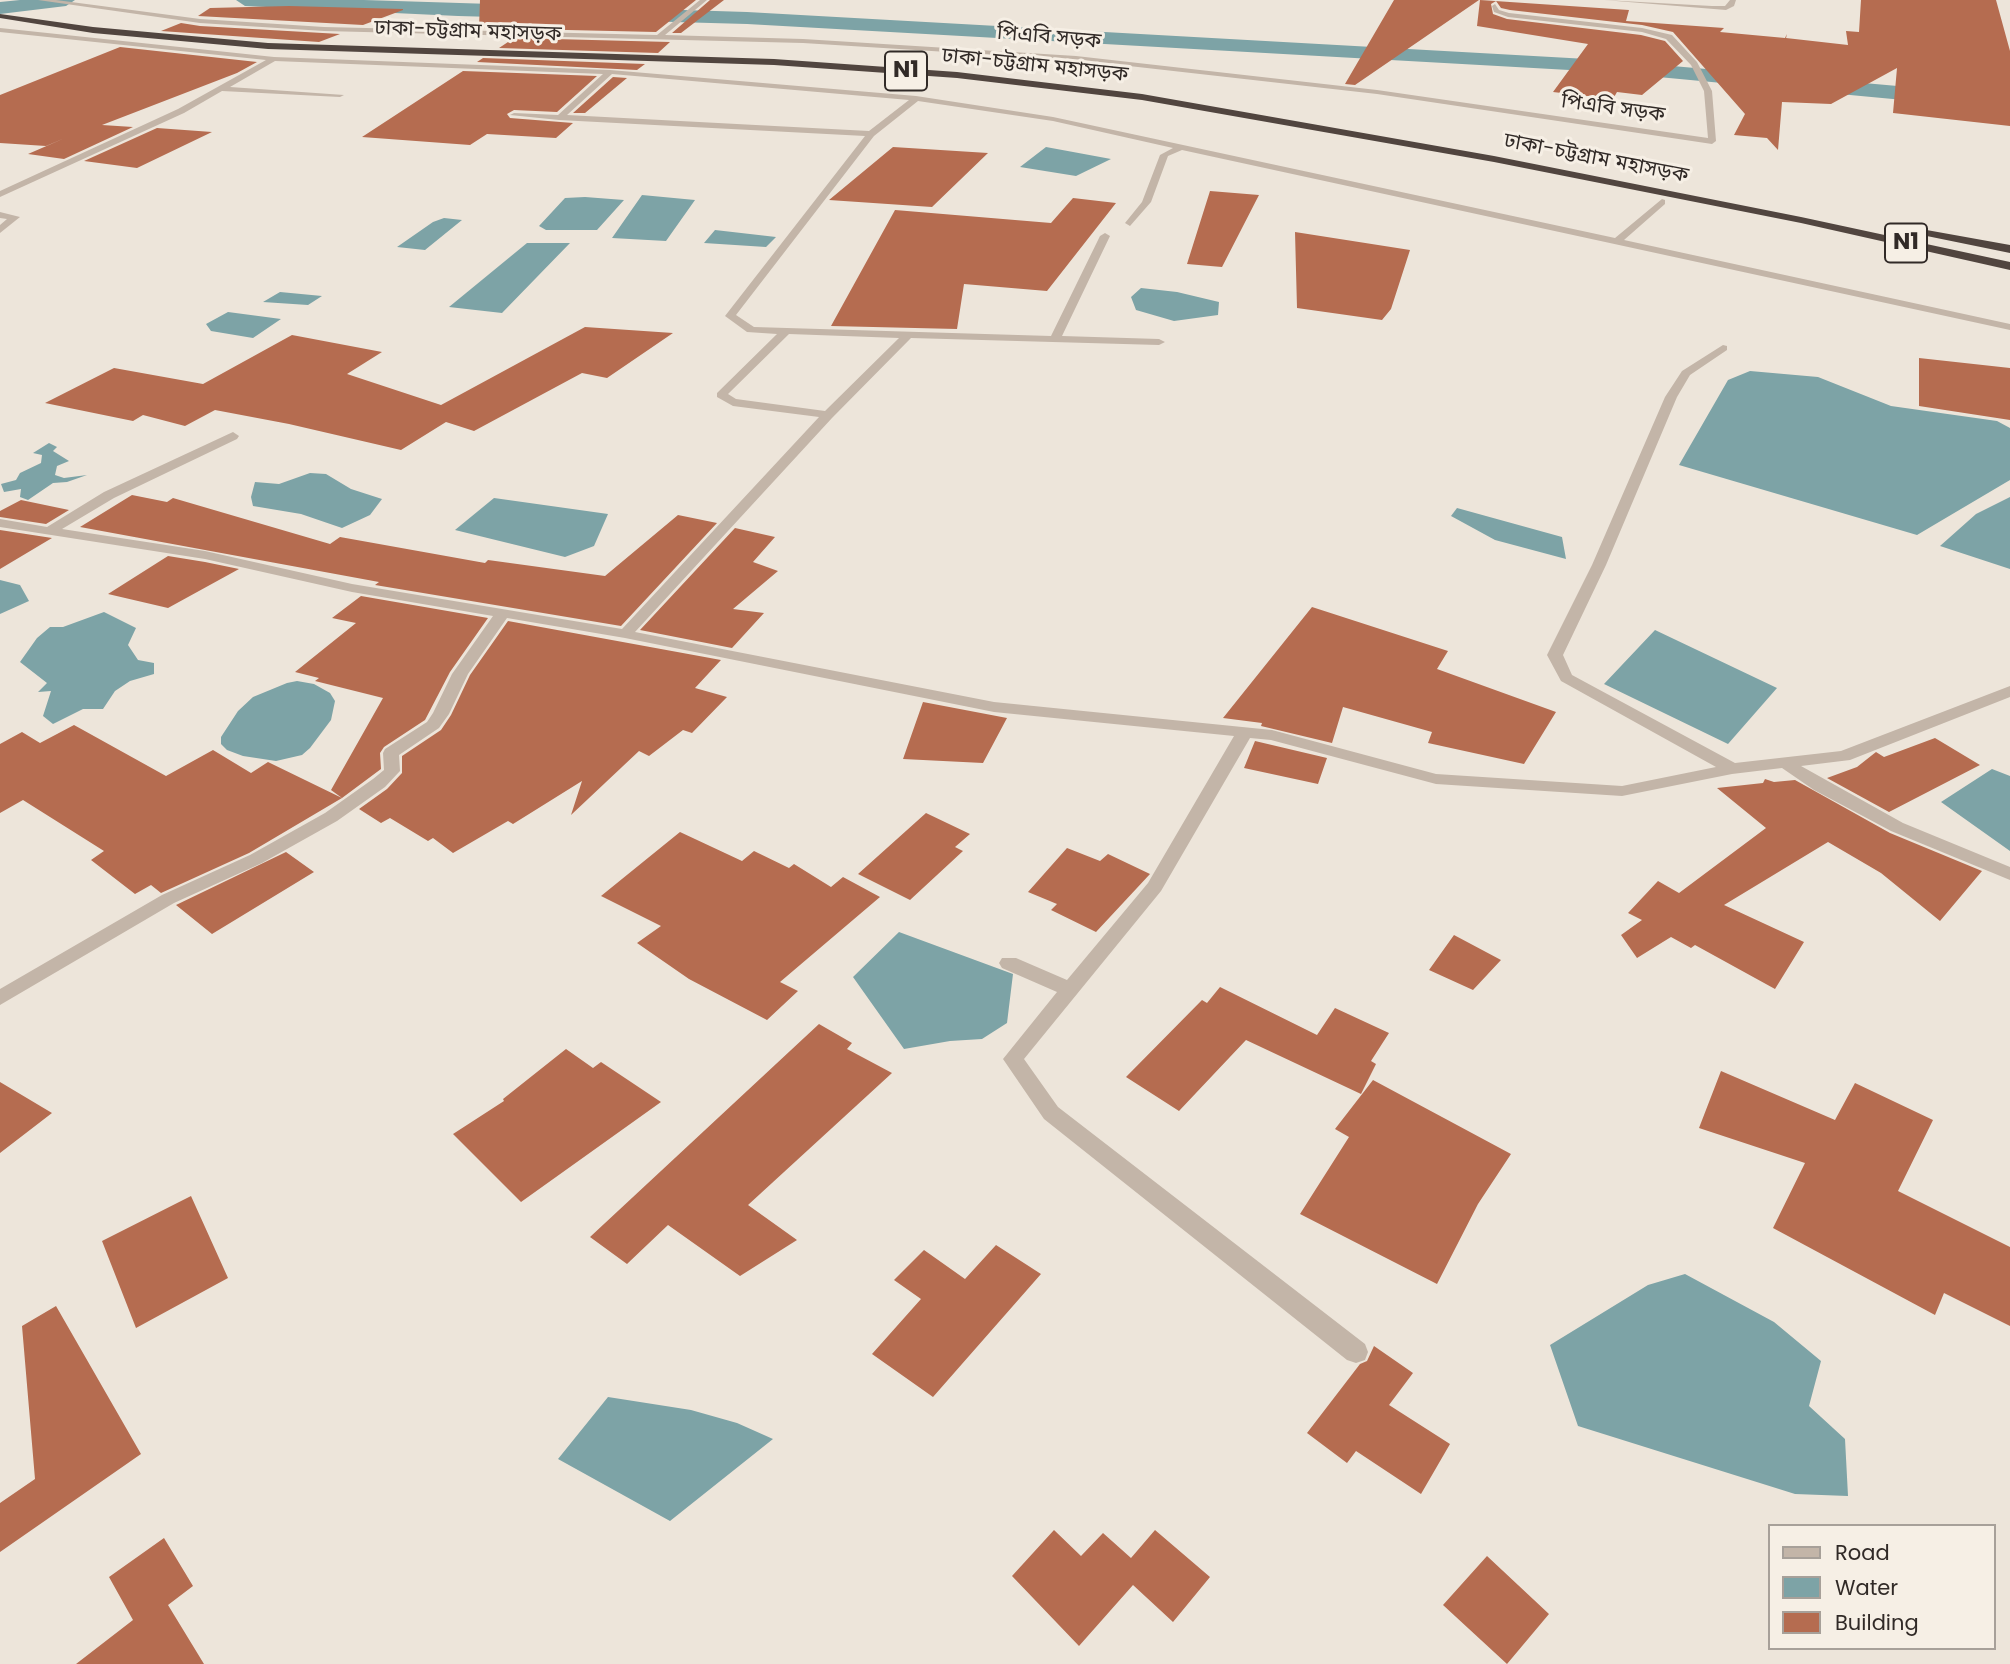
<!DOCTYPE html>
<meta charset="utf-8">
<style>
body{margin:0}
#map{position:relative;width:2010px;height:1664px;overflow:hidden;background:#ede5da;font-family:Poppins,sans-serif}
canvas{display:block}
.legend{position:absolute;left:1768px;top:1524px;width:228px;height:126px;box-sizing:border-box;background:#f6efe5;border:2px solid #a7a099;margin:0;padding:9px 12px;list-style:none;font-size:21px;color:#312a27}
.legend li{display:flex;align-items:center;gap:14px;height:35px}
.legend b{width:35px;border:2px solid #a7a099}
</style>
<div id="map">
<canvas width="2010" height="1664"></canvas>
<ul class="legend">
<li><b style="height:9px;background:#c3b5a8"></b>Road</li>
<li><b style="height:19px;background:#7da3a6"></b>Water</li>
<li><b style="height:19px;background:#b56c50"></b>Building</li>
</ul>
</div>
<script>
const c = document.querySelector('canvas').getContext('2d');
c.lineJoin = 'round';
function fill(path, color) { c.fillStyle = color; c.fill(path, 'evenodd'); }
const toPath = rows => new Path2D(rows.map(r => 'M' + r).join(''));
function write(font, color, halo, rows, align = 'center') {
  c.font = font + ' Poppins,"Noto Sans Bengali",sans-serif'; c.lineWidth = 6; c.setLineDash([]); c.textBaseline = 'middle'; c.strokeStyle = halo; c.fillStyle = color; for (const [text, x, y, turn = 0] of rows) {
    c.save(); c.translate(x, y); c.rotate((+turn || 0) * Math.PI / 180); c.textAlign = isNaN(turn) ? turn : align; if (halo) c.strokeText(text, 0, 0); c.fillText(text, 0, 0); c.restore();
  }
}
function strokePath(path, color, width, dash) { c.strokeStyle = color; c.lineWidth = width; c.lineCap = dash ? 'butt' : 'round'; c.setLineDash(dash || []); c.stroke(path); }
const water = toPath([
 [1046,147,1111,159,1076,176,1020,167],
 [642,195,695,200,666,241,612,238],
 [585,197,624,200,597,230,546,230,539,226,565,198],
 [444,218,462,220,425,250,397,247,433,222],
 [715,230,776,237,766,247,704,243],
 [527,243,570,243,502,313,449,307],
 [1141,288,1177,292,1219,302,1218,315,1174,321,1136,310,1131,297],
 [280,292,322,296,308,305,263,302],
 [228,312,281,319,253,338,211,331,206,324],
 [1750,371,1818,377,1891,406,1997,421,2010,428,2010,480,1917,535,1679,465,1728,380],
 [49,443,57,447,53,451,69,461,57,466,55,475,64,478,87,475,67,482,53,483,28,500,20,497,21,489,4,492,1,484,16,480,20,473,41,463,42,455,33,453],
 [310,473,326,474,351,489,382,499,370,515,342,528,301,514,253,506,251,497,255,482,279,484],
 [2010,497,2010,569,1940,546,1976,514],
 [494,498,608,514,594,546,565,557,455,530],
 [1457,508,1562,537,1566,559,1495,540,1451,516],
 [0,580,20,585,29,601,0,614],
 [104,612,136,628,128,645,138,660,154,663,154,674,130,681,115,691,103,709,83,709,53,724,43,716,51,691,38,692,47,683,20,662,37,638,50,627,63,627],
 [1655,630,1777,688,1728,744,1604,684],
 [297,681,314,684,330,693,335,701,331,720,310,748,302,755,276,761,243,756,227,750,221,744,221,737,238,711,253,697,287,683],
 [1992,769,2010,776,2010,851,1941,802],
 [899,932,1013,974,1007,1023,982,1039,950,1041,904,1049,853,977],
 [1685,1274,1774,1322,1821,1361,1809,1406,1845,1439,1848,1496,1795,1494,1578,1426,1550,1345,1648,1285],
 [608,1397,691,1410,737,1423,773,1439,670,1521,558,1459]
]);
const canal = toPath([
 [20,0,75,0,66,6,0,14,0,2,20,0],
 [236,0,364,0,747,12,1605,60,2010,96,2010,110,1605,72,747,24,458,16,245,6,236,0]
]);
const building = toPath([
 [480,0,696,0,656,32,479,28],
 [710,0,724,0,681,33,672,33],
 [1394,0,1479,0,1355,85,1345,84],
 [1480,0,1629,10,1626,21,1724,28,1720,32,1785,38,1787,34,1786,38,1848,45,1846,31,1859,32,1861,0,1996,0,2010,51,2010,126,1893,113,1897,68,1831,104,1782,102,1778,150,1767,138,1734,135,1745,114,1673,32,1642,25,1510,10,1501,8,1496,1,1491,4,1493,14,1507,19,1641,35,1665,41,1683,61,1642,95,1617,92,1613,99,1553,92,1588,44,1477,26],
 [289,6,403,9,403,10,363,25,198,16,210,8],
 [181,23,200,26,340,34,319,42,161,31],
 [514,38,670,42,658,53,499,48],
 [120,47,257,62,237,73,102,125,133,127,64,159,28,154,65,138,46,146,0,143,0,95],
 [483,58,645,64,637,70,477,62],
 [463,71,597,76,557,112,514,110,507,114,510,118,573,123,556,138,487,134,470,145,362,137],
 [613,77,627,78,585,113,573,113],
 [157,128,212,132,137,168,84,161],
 [893,147,988,153,932,207,829,200],
 [1210,191,1259,195,1222,267,1187,264],
 [1073,198,1116,203,1047,291,964,284,957,329,831,326,895,210,1051,223],
 [1295,232,1410,250,1391,309,1382,320,1297,308],
 [585,327,673,333,607,378,582,373,474,431,446,422,401,450,289,424,215,410,185,426,143,415,133,421,45,403,114,368,203,384,292,335,382,352,347,374,441,405],
 [1919,358,2010,368,2010,420,1919,406],
 [132,495,167,502,173,498,330,544,340,537,485,563,488,560,605,576,678,515,717,523,621,626,375,585,379,582,80,527],
 [21,500,69,510,46,524,0,517,0,511],
 [735,528,775,537,753,562,778,571,733,609,764,613,732,648,640,630],
 [0,530,52,538,0,569],
 [168,556,205,562,239,569,168,608,108,594],
 [361,596,488,618,450,672,425,720,384,747,380,753,381,769,342,798,331,790,383,698,315,681,319,678,295,672,356,623,332,618],
 [1312,607,1448,651,1437,669,1556,712,1524,764,1428,743,1432,732,1343,707,1332,743,1261,726,1262,723,1223,718],
 [508,621,721,660,695,688,727,697,692,733,683,730,649,756,639,751,571,815,582,781,513,824,508,821,453,853,433,838,428,841,390,818,381,823,359,809,387,789,402,773,402,756,441,730,451,715,470,675],
 [923,702,1007,718,983,763,903,759],
 [74,725,166,776,213,750,251,773,268,762,342,798,249,853,161,893,151,885,135,894,91,860,104,851,23,800,0,813,0,744,22,732,40,743],
 [1935,738,1980,765,1889,812,1827,778,1857,767,1876,752,1884,757],
 [1255,741,1327,758,1318,784,1244,768],
 [1765,779,1774,782,1795,780,1890,833,1982,871,1940,921,1881,873,1828,842,1724,905,1804,942,1775,989,1695,945,1691,948,1671,937,1637,958,1621,935,1642,920,1628,913,1658,881,1679,893,1766,828,1717,788,1763,783],
 [926,813,970,834,955,847,963,851,910,900,858,874],
 [680,832,742,861,754,851,789,868,794,864,831,887,843,877,880,897,780,982,798,991,767,1020,689,979,637,943,661,926,601,896],
 [1067,848,1100,861,1108,854,1150,874,1096,932,1051,910,1057,904,1028,892],
 [286,852,314,872,212,934,176,905],
 [1454,935,1501,960,1473,990,1429,970],
 [1220,987,1317,1035,1335,1008,1389,1033,1371,1061,1376,1064,1361,1094,1246,1040,1179,1111,1126,1077,1202,1000,1207,1003],
 [819,1024,852,1043,847,1049,892,1073,748,1205,797,1240,740,1276,668,1225,627,1264,590,1237],
 [566,1049,593,1068,601,1062,661,1102,521,1202,453,1134,504,1101,503,1099],
 [1721,1071,1835,1120,1855,1083,1933,1120,1898,1191,2010,1247,2010,1326,1944,1293,1935,1315,1773,1228,1805,1163,1699,1128],
 [1373,1080,1511,1154,1478,1204,1437,1284,1300,1214,1349,1137,1335,1129],
 [0,1082,52,1113,0,1153],
 [191,1196,228,1278,136,1328,102,1241],
 [996,1245,1041,1274,933,1397,872,1354,921,1299,894,1280,924,1250,965,1279],
 [56,1306,141,1454,0,1552,0,1503,35,1479,22,1326],
 [1374,1346,1413,1373,1389,1405,1450,1444,1421,1494,1356,1451,1347,1463,1307,1433,1360,1364,1367,1361],
 [1054,1530,1081,1556,1103,1533,1131,1558,1155,1530,1210,1577,1173,1622,1133,1585,1079,1646,1012,1576],
 [164,1538,193,1586,168,1605,204,1664,76,1664,133,1620,109,1577],
 [1487,1556,1549,1614,1507,1664,1443,1605]
]);
const minor = toPath([
 [38,0,56,0,200,19,324,27,657,35,700,0,707,0,665,35,803,39,1076,56,1377,90,1708,138,1704,91,1691,65,1666,39,1642,32,1508,17,1494,12,1492,6,1495,4,1499,10,1509,13,1642,28,1672,35,1697,62,1712,91,1716,141,1712,144,1377,94,1076,60,803,43,324,31,200,23,38,0],
 [1604,0,1712,6,1725,6,1730,0,1736,0,1734,6,1726,10,1604,0],
 [0,28,274,57,610,70,916,96,1053,117,1615,238,1662,199,1665,200,1665,204,1624,240,2010,324,2010,330,1182,150,1168,156,1151,202,1130,226,1125,223,1142,202,1160,155,1173,148,1053,121,918,101,874,136,736,315,754,327,1051,336,1100,236,1105,233,1110,236,1062,336,1159,339,1165,342,1159,345,911,338,832,418,635,632,994,702,1272,730,1436,774,1622,786,1716,767,1561,681,1547,655,1592,565,1665,397,1682,371,1723,345,1727,346,1727,350,1690,375,1677,397,1606,565,1563,655,1572,675,1735,763,1841,751,2010,686,2010,697,1850,760,1801,766,1903,823,2010,867,2010,880,1891,831,1814,790,1782,768,1732,774,1622,796,1436,784,1271,740,1250,738,1161,891,1024,1059,1058,1107,1365,1344,1368,1352,1365,1360,1356,1363,1347,1360,1044,1119,1003,1059,1057,992,1002,968,999,963,1002,958,1016,958,1067,980,1148,883,1234,736,994,712,625,638,507,618,468,674,449,714,439,728,399,755,400,771,385,787,337,821,262,863,174,903,0,1005,0,989,162,895,250,855,325,813,373,779,384,770,383,753,385,749,427,722,433,713,452,674,493,616,352,592,205,559,0,527,0,519,47,527,104,492,233,432,239,436,237,439,114,498,62,529,205,551,352,584,622,629,819,417,733,406,717,397,717,393,777,334,747,332,725,316,865,136,559,120,510,115,514,113,558,115,603,74,275,61,230,87,344,95,340,97,222,91,184,113,0,197,0,191,178,109,266,60,0,32,0,28],
 [612,74,909,100,869,131,567,115,612,74],
 [789,334,899,338,825,411,736,399,728,394,789,334],
 [0,212,20,217,0,233,0,225,7,219,0,218,0,212]
]);
const highway = toPath([
 [0,14,93,27,268,43,774,59,957,72,1142,94,1494,156,1801,217,2010,262,2010,270,1801,223,1494,162,1142,100,957,78,774,65,268,49,93,33,0,18,0,14],
 [1921,229,2010,245,2010,253,1917,234,1915,232,1921,229]
]);
const farStreetnames = [
 ["ঢাকা-চট্টগ্রাম মহাসড়ক",468,32,2],
 ["পিএবি সড়ক",1049,38,5],
 ["ঢাকা-চট্টগ্রাম মহাসড়ক",1035,66,6],
 ["পিএবি সড়ক",1613,109,8],
 ["ঢাকা-চট্টগ্রাম মহাসড়ক",1596,159,11]
];
const shields = [
 [906,71,42],
 [1906,243,42]
];
const shieldNames = [
 ["N1",906,71],
 ["N1",1906,243]
];
fill(water, '#7da3a6');
fill(canal, '#7da3a6');
fill(building, '#b56c50');
fill(minor, '#c3b5a8');
fill(highway, '#51453f');
write('21px', '#312a27', '#f6efe5', farStreetnames);
for (const [x, y, w] of shields) { const box = new Path2D(); box.roundRect(x - w / 2, y - 19.5, w, 39, 5); c.fillStyle = '#f6efe5'; c.fill(box); strokePath(box, '#312a27', 2); }
write('bold 23px', '#312a27', null, shieldNames);
</script>
